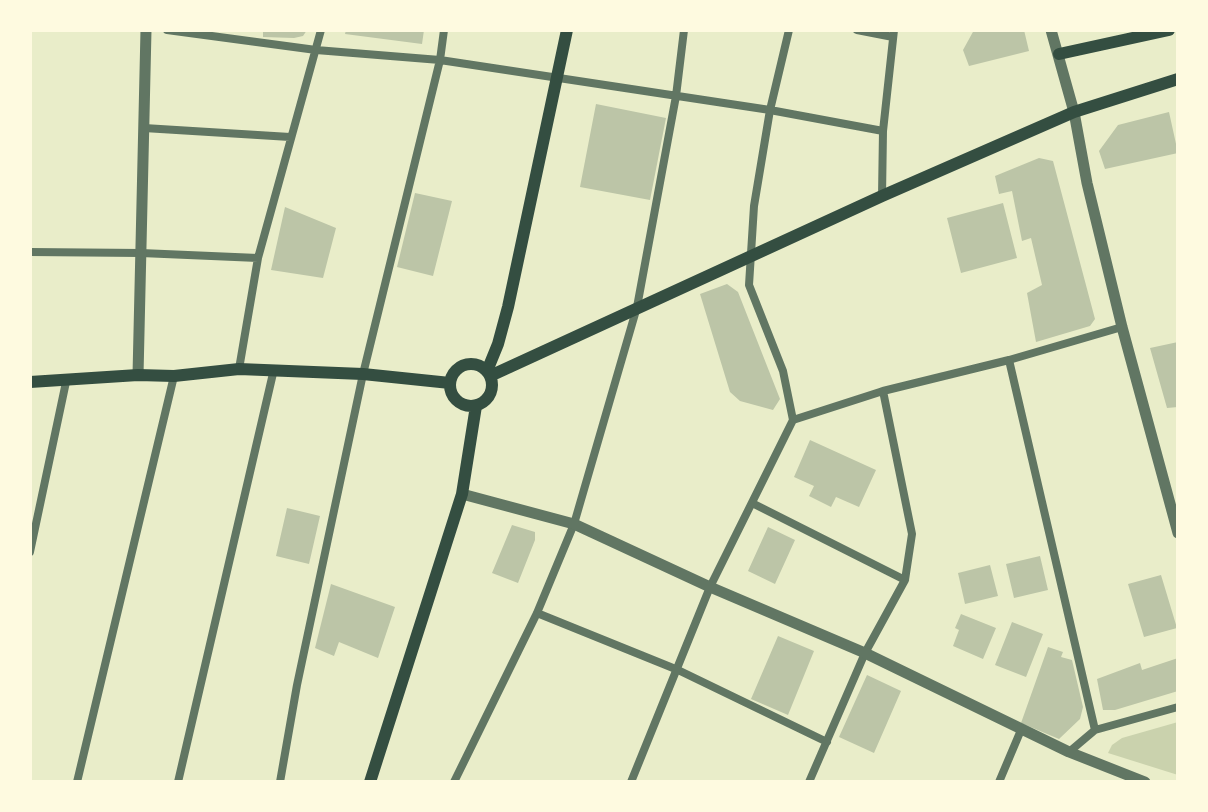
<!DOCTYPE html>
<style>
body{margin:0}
#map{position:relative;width:1208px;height:812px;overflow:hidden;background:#e9edc9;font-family:"Work Sans",sans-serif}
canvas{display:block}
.frame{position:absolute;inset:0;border:32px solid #fefae0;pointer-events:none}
</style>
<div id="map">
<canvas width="1208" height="812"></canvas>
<div class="frame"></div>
</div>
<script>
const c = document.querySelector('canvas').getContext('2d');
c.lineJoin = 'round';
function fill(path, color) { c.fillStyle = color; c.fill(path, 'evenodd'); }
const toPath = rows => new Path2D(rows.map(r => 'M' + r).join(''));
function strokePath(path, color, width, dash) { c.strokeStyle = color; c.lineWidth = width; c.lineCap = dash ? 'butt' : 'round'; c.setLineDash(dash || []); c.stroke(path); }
const green = toPath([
 [1178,722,1178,775,1108,753,1112,745,1122,738]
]);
const building = toPath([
 [263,30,307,30,303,36,294,38,263,37],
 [346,30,424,30,422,44,345,34],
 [974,30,1024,30,1029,51,969,66,963,50],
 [596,104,666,118,650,200,580,187],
 [1169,112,1178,153,1105,169,1099,151,1118,125],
 [1039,158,1053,161,1095,319,1090,326,1036,342,1027,293,1042,285,1031,238,1022,241,1012,191,999,194,995,176],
 [415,193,452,201,433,276,397,267],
 [1003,203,1017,258,961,273,947,218],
 [285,207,336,228,323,278,271,270],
 [727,284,738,292,780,399,773,410,740,401,730,392,700,294],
 [1178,342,1178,407,1167,408,1150,348],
 [810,440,876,470,859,507,836,497,831,507,809,496,814,486,794,477],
 [287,508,320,516,309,564,276,556],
 [512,525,535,532,535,540,518,583,492,573],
 [768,527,795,540,775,584,748,571],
 [1040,556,1048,590,1014,598,1006,564],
 [990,565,998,596,965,604,958,573],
 [1161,575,1177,628,1144,637,1128,584],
 [331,584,395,607,378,658,339,642,334,656,315,648],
 [961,614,996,628,983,659,953,646,959,630,955,628],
 [1012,622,1043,634,1026,677,995,665],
 [778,636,814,651,788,715,751,699],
 [1048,647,1063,652,1061,657,1072,660,1083,707,1080,719,1059,739,1021,723],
 [1178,658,1178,691,1115,710,1103,710,1097,679,1140,663,1142,670],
 [867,675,901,691,874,753,839,737]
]);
const minor = toPath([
 [167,30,316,50,440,60,770,110,883,131],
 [857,30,893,37],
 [144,128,290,137],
 [882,196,883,131,894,30],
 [30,252,141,253,258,258],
 [1009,360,1095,730],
 [239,369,258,258,321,30],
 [793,420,883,391,1009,360,1122,327],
 [752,503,905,580],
 [30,552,66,382],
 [537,613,678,670,827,742],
 [1069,752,1095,730,1178,707],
 [77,782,174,376],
 [178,782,274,369],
 [280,782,297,685,363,374,440,60,444,30],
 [454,782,537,613,574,524,637,307,676,96,684,30],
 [631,782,710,587,793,420,783,371,749,285,754,206,770,110,789,30],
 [809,782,865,653,905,580,912,534,883,391],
 [999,782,1021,730]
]);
const tertiary = toPath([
 [1051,30,1074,112,1087,183,1122,327,1178,533],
 [138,375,146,30],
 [462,494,574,524,710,587,865,653,1069,752,1145,782]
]);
const secondary = toPath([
 [1059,54,1169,30],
 '450 385a21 21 0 1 1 42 0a21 21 0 1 1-42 0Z',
 [487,371,498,344,508,307,567,30],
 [490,376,882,196,1074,112,1178,79],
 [30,382,138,375,174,376,239,369,363,374,450,383],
 [370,782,462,494,476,406]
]);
fill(green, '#cad2ad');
fill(building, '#bcc5a7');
strokePath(minor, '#617663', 8);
strokePath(tertiary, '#617663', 11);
strokePath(secondary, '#344e41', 12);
</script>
